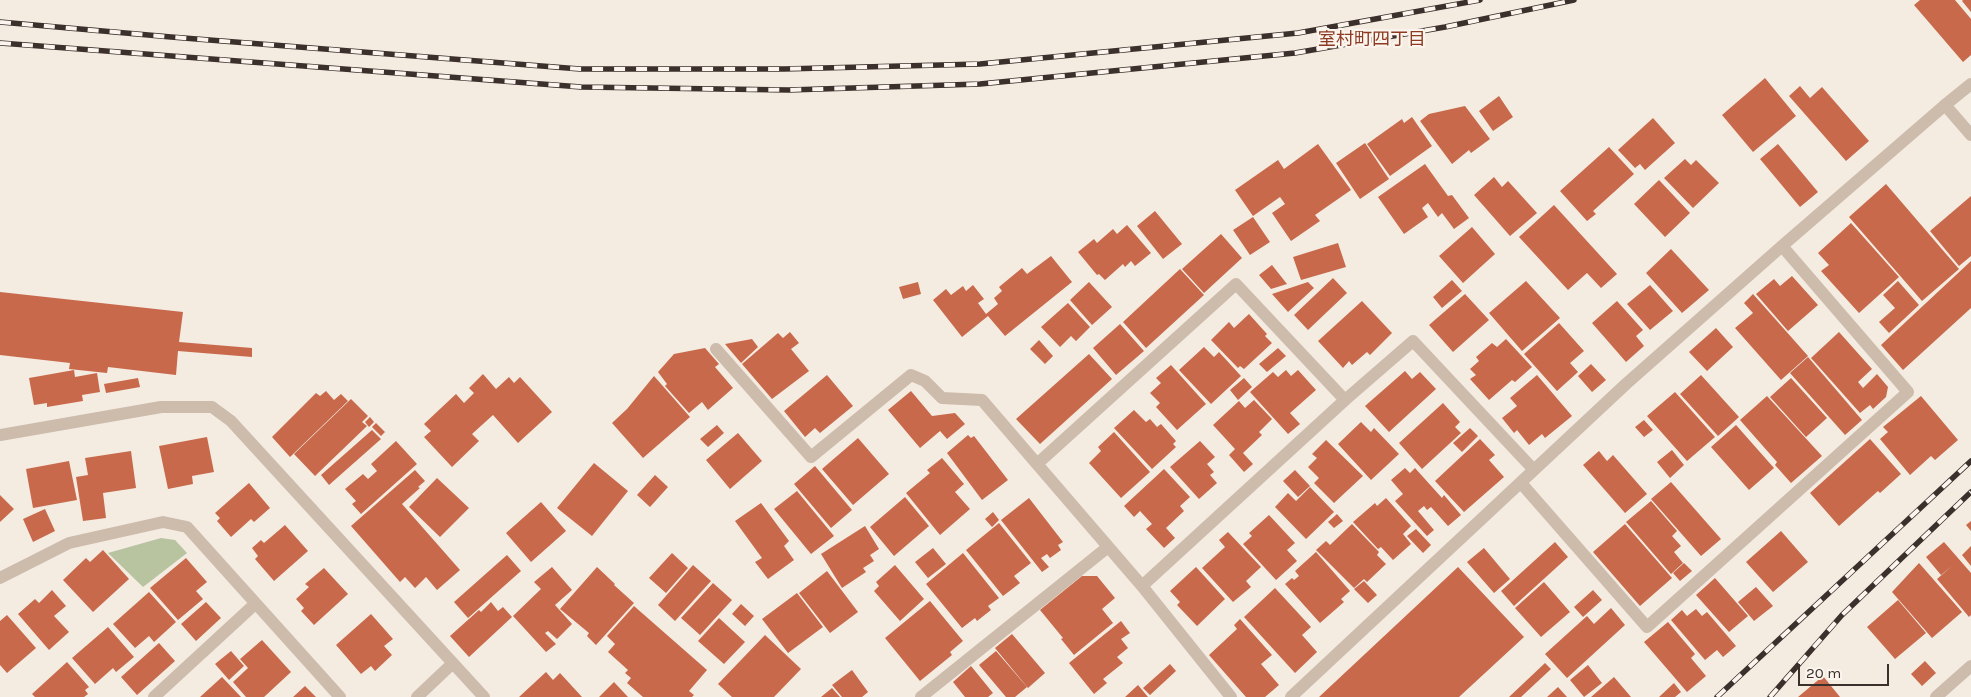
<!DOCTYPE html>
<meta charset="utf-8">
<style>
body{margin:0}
#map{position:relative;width:1971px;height:697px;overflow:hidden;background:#f4ebe1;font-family:Karla,sans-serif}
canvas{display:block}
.scale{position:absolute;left:1798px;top:664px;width:91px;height:22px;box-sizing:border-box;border:2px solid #3b302b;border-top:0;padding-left:6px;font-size:15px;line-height:18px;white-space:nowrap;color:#3b302b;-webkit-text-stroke:4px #fbf5ee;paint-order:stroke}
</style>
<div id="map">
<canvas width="1971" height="697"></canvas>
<div class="scale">20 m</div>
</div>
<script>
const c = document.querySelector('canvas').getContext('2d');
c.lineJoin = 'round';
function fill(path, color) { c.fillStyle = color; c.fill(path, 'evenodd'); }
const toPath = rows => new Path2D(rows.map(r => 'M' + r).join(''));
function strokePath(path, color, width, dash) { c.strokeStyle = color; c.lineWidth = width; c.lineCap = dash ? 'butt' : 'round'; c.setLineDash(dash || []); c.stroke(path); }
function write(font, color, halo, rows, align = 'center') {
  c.font = font + ' Karla,"Noto Sans JP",sans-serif'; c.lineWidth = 4.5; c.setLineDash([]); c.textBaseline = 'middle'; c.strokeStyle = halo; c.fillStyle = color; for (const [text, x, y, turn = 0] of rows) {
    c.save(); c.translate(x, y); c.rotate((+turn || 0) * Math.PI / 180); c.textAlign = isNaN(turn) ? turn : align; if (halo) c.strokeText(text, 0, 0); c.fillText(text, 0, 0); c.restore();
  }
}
const green = toPath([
 [161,538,175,540,187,553,143,587,108,553]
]);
const building = toPath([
 [1920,0,1955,0,1971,19,1971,55,1963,62,1914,5],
 [1963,0,1971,0,1971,12,1962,1],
 [1765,78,1796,116,1753,152,1722,115],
 [1800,86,1810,98,1822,87,1869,141,1846,161,1789,96],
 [1499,96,1513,117,1493,131,1479,111],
 [1465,106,1490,139,1471,153,1469,150,1452,164,1420,121,1429,114],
 [1412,117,1432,146,1390,176,1367,144,1402,119,1404,123],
 [1653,118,1675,143,1645,170,1640,164,1635,168,1618,150],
 [1365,143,1389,179,1360,199,1336,163],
 [1318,144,1351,190,1315,215,1320,221,1291,241,1272,213,1285,204,1280,197,1253,216,1235,190,1278,160,1284,169],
 [1778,144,1818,192,1800,207,1760,159],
 [1609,147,1634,174,1593,211,1596,214,1587,221,1560,191],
 [1685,159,1691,165,1696,160,1719,183,1693,208,1664,178],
 [1425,164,1448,196,1452,195,1469,218,1454,229,1442,213,1438,217,1428,203,1422,208,1428,217,1404,234,1378,197],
 [1494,177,1502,187,1508,181,1537,213,1510,236,1474,195],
 [1659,180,1690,213,1665,237,1634,204],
 [1886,184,1959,269,1922,301,1849,217],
 [1971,196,1971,256,1959,266,1930,231],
 [1554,205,1617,274,1601,288,1587,273,1568,290,1519,237],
 [1155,211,1182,244,1163,259,1137,226],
 [1253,217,1270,242,1250,255,1233,230],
 [1851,223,1899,277,1859,313,1821,271,1829,265,1818,253],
 [1127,225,1151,253,1135,266,1131,261,1125,267,1123,264,1105,280,1099,274,1097,275,1078,252,1094,239,1097,243,1113,229,1117,234],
 [1472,227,1495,254,1463,283,1439,256],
 [1221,234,1242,258,1204,293,1182,269],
 [1338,243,1346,267,1301,280,1293,257],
 [1671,249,1709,290,1682,313,1646,273],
 [1051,256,1072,282,1005,336,988,316,962,337,933,300,946,289,951,295,963,286,966,291,973,285,984,299,978,303,986,314,998,304,994,298,1002,291,999,287,1022,268,1027,274],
 [1971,261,1971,308,1903,370,1881,345],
 [1272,265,1287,284,1271,289,1259,275],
 [1180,269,1204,295,1146,348,1123,322],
 [1792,276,1818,305,1788,331,1756,294,1774,279,1780,286],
 [1333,278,1347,293,1308,330,1294,315],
 [1452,280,1462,291,1442,308,1433,297],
 [1526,281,1560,318,1522,351,1489,313],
 [1898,281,1919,305,1889,333,1879,322,1895,308,1883,295],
 [918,282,921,294,903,299,899,287],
 [1089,282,1112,307,1092,325,1070,300],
 [1308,282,1314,288,1288,312,1272,294],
 [1650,285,1673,311,1650,330,1627,304],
 [0,292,183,312,179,342,252,348,252,357,178,351,176,375,108,367,107,373,69,369,70,363,0,355],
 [1465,294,1489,320,1453,352,1429,325],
 [1753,294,1808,356,1781,380,1735,328,1753,313,1744,303],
 [1362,301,1392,333,1370,355,1367,352,1352,365,1349,361,1343,368,1318,341],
 [1617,301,1643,330,1636,336,1644,346,1626,362,1592,323],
 [1068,303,1090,327,1076,341,1071,336,1060,347,1041,327],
 [1249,314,1267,334,1265,336,1272,343,1244,369,1240,366,1238,368,1211,340,1229,322,1234,328],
 [1559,323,1584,351,1570,363,1578,372,1557,391,1524,354],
 [1120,324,1144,351,1116,375,1093,348],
 [1716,328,1733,347,1707,371,1689,352],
 [790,332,799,343,791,349,809,371,772,399,742,364,778,333,783,338],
 [1839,332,1872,369,1858,382,1863,388,1877,374,1888,387,1886,397,1873,409,1870,405,1860,413,1811,358],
 [752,339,758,347,741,363,725,344],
 [1506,339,1532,367,1515,382,1512,380,1489,400,1470,379,1476,375,1470,369,1479,361,1476,357,1492,343,1497,347],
 [1039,340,1053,356,1045,364,1030,349],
 [1204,347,1214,357,1219,352,1241,376,1211,404,1179,370],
 [705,348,719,364,715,367,733,388,708,410,702,402,689,413,665,386,667,384,658,372,674,354],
 [1278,348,1286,356,1267,372,1259,364],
 [1089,354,1112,379,1040,444,1016,419],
 [1808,357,1862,420,1845,435,1790,373],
 [1591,364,1606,380,1592,392,1578,376],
 [1171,365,1206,404,1177,430,1156,407,1160,403,1150,393,1161,383,1156,378],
 [74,370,75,377,97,373,100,392,82,395,83,401,47,407,47,403,34,405,29,378],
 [1286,370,1291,376,1298,370,1316,390,1290,413,1300,424,1288,434,1250,392,1273,372,1278,377],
 [1405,371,1412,379,1420,372,1436,389,1389,432,1365,406],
 [483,374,496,389,509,377,514,383,520,377,552,412,518,443,493,415,472,434,479,441,452,467,424,437,431,431,424,424,456,394,464,403,474,393,469,388],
 [827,375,853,406,820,433,815,428,805,437,784,411],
 [1537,375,1572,416,1545,438,1542,434,1529,445,1517,430,1514,433,1502,418,1517,406,1510,398],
 [1701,375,1739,417,1718,436,1680,394],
 [654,376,690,417,643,458,612,423,627,409],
 [138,378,140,387,106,393,104,384],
 [1244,378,1252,387,1238,400,1230,390],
 [1791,378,1827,418,1806,437,1770,397],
 [326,391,334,400,341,394,348,401,290,457,272,437,316,393,320,396],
 [911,391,932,416,955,413,965,424,947,439,940,431,920,448,888,410],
 [1675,392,1715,437,1687,461,1647,416],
 [1767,396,1822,456,1791,483,1775,465,1777,462,1740,420],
 [1921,396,1958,440,1935,460,1931,456,1910,475,1880,439,1888,432,1883,427],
 [351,399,368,416,362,422,367,426,315,476,294,454],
 [1254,400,1272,419,1259,432,1262,435,1243,453,1253,464,1244,472,1229,455,1235,449,1213,425,1239,401,1245,408],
 [1443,403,1460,422,1455,427,1461,433,1422,469,1399,443],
 [1134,410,1146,422,1150,419,1157,427,1161,424,1176,441,1173,444,1176,447,1152,469,1114,428],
 [370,417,374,422,369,427,365,422],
 [1644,420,1653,430,1644,437,1635,427],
 [1361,422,1371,432,1374,428,1399,454,1371,480,1338,444],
 [376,423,385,432,381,436,372,427],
 [717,425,724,433,708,447,700,439],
 [1736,425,1774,468,1749,490,1711,447],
 [1470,428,1478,436,1462,452,1453,443],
 [372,430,381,439,329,485,321,475],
 [1114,432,1150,472,1121,498,1089,463,1101,451,1098,447],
 [738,433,762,461,730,489,706,460],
 [968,435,971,438,974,436,1008,480,982,500,947,453],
 [207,437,214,472,192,476,193,484,168,489,159,446],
 [858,438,889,474,853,505,822,469],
 [1480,439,1495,455,1489,460,1504,477,1464,512,1435,481],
 [1870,439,1901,474,1880,493,1878,491,1839,526,1810,493],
 [1326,440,1363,476,1334,503,1314,483,1319,478,1308,467,1317,458,1312,454],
 [396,441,417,464,361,514,352,504,356,501,345,489,363,474,368,479,377,471,371,464],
 [1200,441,1215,457,1207,464,1214,472,1210,475,1217,483,1199,499,1170,467],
 [1672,450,1684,465,1670,478,1657,462],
 [131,451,136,488,103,493,106,518,83,521,76,477,88,475,85,458],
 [1599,451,1607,461,1613,455,1647,494,1625,513,1583,465],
 [942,458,964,484,955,492,970,509,940,535,906,493,930,473,927,470],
 [69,461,77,500,33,508,26,469],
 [594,463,628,491,592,536,557,508],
 [815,466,852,510,831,528,794,484],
 [1405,468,1410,473,1415,468,1442,498,1444,495,1461,515,1448,526,1431,507,1427,510,1424,506,1418,511,1434,530,1427,536,1395,501,1403,494,1391,480],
 [1164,469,1190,497,1180,506,1184,511,1166,528,1175,538,1164,548,1146,529,1152,524,1140,511,1134,517,1124,506],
 [415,470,425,481,418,487,420,488,402,504,460,570,437,590,426,577,415,588,405,577,400,582,351,526],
 [1295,470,1310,486,1298,497,1283,481],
 [655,475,668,487,650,507,637,495],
 [437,478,469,508,440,537,409,507],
 [1671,482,1721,539,1701,556,1651,499],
 [249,483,270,508,254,522,251,519,231,537,217,521,220,518,215,513],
 [1310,487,1334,512,1306,539,1275,507,1288,493,1296,501],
 [797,491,834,536,811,554,774,509],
 [0,495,14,509,0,522],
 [905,497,929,526,894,556,870,527],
 [1029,498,1063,542,1058,545,1061,550,1050,558,1047,554,1041,558,1049,567,1042,572,1001,520],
 [1386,498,1411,526,1403,534,1411,544,1393,560,1381,547,1378,549,1353,522,1375,503,1377,506],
 [1651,501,1677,531,1672,536,1681,546,1674,552,1683,563,1671,574,1626,522],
 [541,502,566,531,531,562,506,533],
 [761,503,789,541,784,546,794,560,768,579,755,562,762,558,735,521],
 [45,509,55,531,33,542,23,519],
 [993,512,999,520,992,527,985,519],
 [1337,514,1343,521,1334,528,1328,522],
 [1269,515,1295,543,1287,550,1297,561,1276,580,1243,544,1252,536,1249,533],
 [1971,521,1971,531,1966,525],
 [999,523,1031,563,1014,576,1020,583,1003,596,966,550],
 [1352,524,1379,552,1377,555,1386,564,1367,582,1364,579,1354,588,1316,550,1326,541,1330,545],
 [1625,524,1672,578,1640,606,1593,552],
 [285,525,308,551,274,581,255,559,258,556,252,548,261,540,264,543],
 [865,526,879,549,870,555,874,561,863,568,866,572,842,588,821,554],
 [1416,529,1431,545,1423,553,1407,536],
 [1781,531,1808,562,1773,592,1746,562],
 [1228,532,1261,567,1246,581,1251,587,1233,602,1202,568,1225,547,1219,540],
 [1555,542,1568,557,1514,606,1501,591],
 [1944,542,1971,573,1971,615,1969,617,1937,579,1952,566,1941,575,1926,557],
 [1971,546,1971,566,1962,555],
 [933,548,946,564,928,578,915,562],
 [1484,548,1510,579,1494,593,1467,562],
 [103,550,129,579,93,612,63,580,86,558,90,562],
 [1316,552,1350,591,1341,599,1344,602,1320,623,1285,584,1292,578,1294,580,1299,576,1295,571],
 [672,553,688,568,666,593,649,578],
 [963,553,999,598,988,606,991,610,977,621,975,618,962,628,926,584],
 [507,555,521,571,468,618,454,602],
 [186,558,207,582,196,591,203,599,178,620,150,588],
 [1684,563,1692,571,1680,581,1673,573],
 [1919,563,1962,612,1932,638,1892,592],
 [693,565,711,581,675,621,658,605],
 [895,565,924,599,900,621,874,591,879,586,876,582],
 [552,567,572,590,555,605,572,624,557,639,548,631,545,633,556,644,546,652,513,616,541,589,534,582],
 [597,567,615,584,614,585,634,603,596,645,587,636,589,633,560,609],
 [1196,567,1225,599,1197,626,1177,605,1180,602,1170,591],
 [1458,567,1524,637,1459,697,1319,697],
 [324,568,348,594,314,625,301,611,304,608,296,599,309,587,305,584],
 [827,571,858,612,830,633,799,593],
 [1082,576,1097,576,1115,598,1102,609,1113,623,1074,655,1061,639,1063,638,1040,610],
 [1715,578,1748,616,1729,632,1696,595],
 [1364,581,1377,595,1368,603,1354,589],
 [1544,582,1570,612,1541,637,1515,608],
 [713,583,732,600,700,635,681,618],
 [1756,587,1773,606,1754,621,1738,602],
 [1275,588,1311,627,1302,635,1317,652,1295,673,1244,617],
 [52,590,66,606,54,616,69,632,49,650,18,614,35,599,39,603],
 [1593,590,1602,600,1583,617,1574,607],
 [149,592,176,622,154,642,149,636,135,648,113,624],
 [797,593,823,627,788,653,762,619],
 [1898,600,1926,633,1895,659,1867,627],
 [930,601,963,641,950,652,952,655,920,681,885,638],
 [206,602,221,618,196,641,181,624],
 [491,602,498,611,503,607,512,617,469,657,450,636,479,610,481,612],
 [741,604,754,616,745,626,732,614],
 [634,606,707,670,689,691,694,695,692,697,643,697,627,683,631,678,625,673,628,670,608,652,615,644,607,636],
 [1611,608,1625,625,1567,678,1545,654,1587,616,1594,624],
 [1696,609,1702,616,1707,612,1736,646,1723,657,1717,650,1705,660,1671,620,1682,610,1687,616],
 [371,614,393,639,384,646,392,655,375,671,371,666,361,674,336,645],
 [7,615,36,648,7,673,0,665,0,621],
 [719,618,745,642,724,664,698,641],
 [1240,619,1272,655,1261,664,1279,685,1265,697,1246,697,1209,655,1237,629,1234,625],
 [1121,621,1130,633,1121,639,1128,648,1117,657,1123,663,1103,679,1107,683,1094,694,1069,663],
 [1668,622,1695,654,1691,658,1706,676,1687,692,1644,642],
 [108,627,134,657,116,672,113,668,95,684,72,658],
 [1012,634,1045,673,1028,688,995,648],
 [765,635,801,669,774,697,732,697,718,684],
 [262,640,291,672,264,697,246,697,233,682,248,668,240,659],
 [159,643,175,661,156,678,150,671,156,678,137,695,121,677],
 [231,651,244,666,229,680,215,664],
 [996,651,1027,687,1015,697,1006,697,979,665],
 [1925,661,1936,673,1922,686,1911,674],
 [67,662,89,687,85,690,88,694,84,697,35,697,32,694],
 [1545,663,1551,669,1521,697,1509,697],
 [1170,664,1176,671,1150,695,1143,688],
 [1588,665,1602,683,1584,697,1570,680],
 [971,666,993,693,988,697,965,697,953,682],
 [852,670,868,692,862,697,842,697,832,685],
 [546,672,553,680,560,673,582,697,519,697],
 [1823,676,1840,697,1798,697],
 [222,677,241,697,200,697],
 [1614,677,1631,697,1591,697],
 [614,682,628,697,599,697],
 [1674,683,1681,692,1675,697,1659,697],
 [1138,685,1148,697,1125,697],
 [305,686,316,697,293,697],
 [1558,687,1567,697,1547,697],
 [832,688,840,697,821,697]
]);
const service = toPath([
 [1945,105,1971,84]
]);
const minor = toPath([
 [716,349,811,457,911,375,925,381,942,398,982,400,1037,464],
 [0,435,161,407,212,407,231,421,484,697],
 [1521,483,1647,627,1908,392,1782,246],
 [0,578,69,543,163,522,187,527,340,697],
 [1142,586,1345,400,1413,341,1534,470],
 [154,697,255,604],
 [417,697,453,663],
 [921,697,1108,547],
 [1231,697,1142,586,1037,464,1236,284,1345,400],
 [1291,697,1626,384,1782,246,1945,105,1971,135],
 [1936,697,1971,666]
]);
const rail = toPath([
 [0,22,171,37,580,69,784,69,980,64,1298,33,1480,0],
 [0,43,581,87,789,90,980,84,1295,53,1445,27,1574,0],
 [1717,697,1971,461],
 [1770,697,1842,615,1971,492]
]);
const neighbourhoodNames = [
 ["室村町四丁目",1372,40]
];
fill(green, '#b8c4a0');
fill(building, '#c8694b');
strokePath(service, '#cdbbac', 12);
strokePath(minor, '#cdbbac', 12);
strokePath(rail, '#3b302b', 5.5);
strokePath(rail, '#fbf5ee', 4, [11]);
write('18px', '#8c3b22', '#fbf5ee', neighbourhoodNames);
</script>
